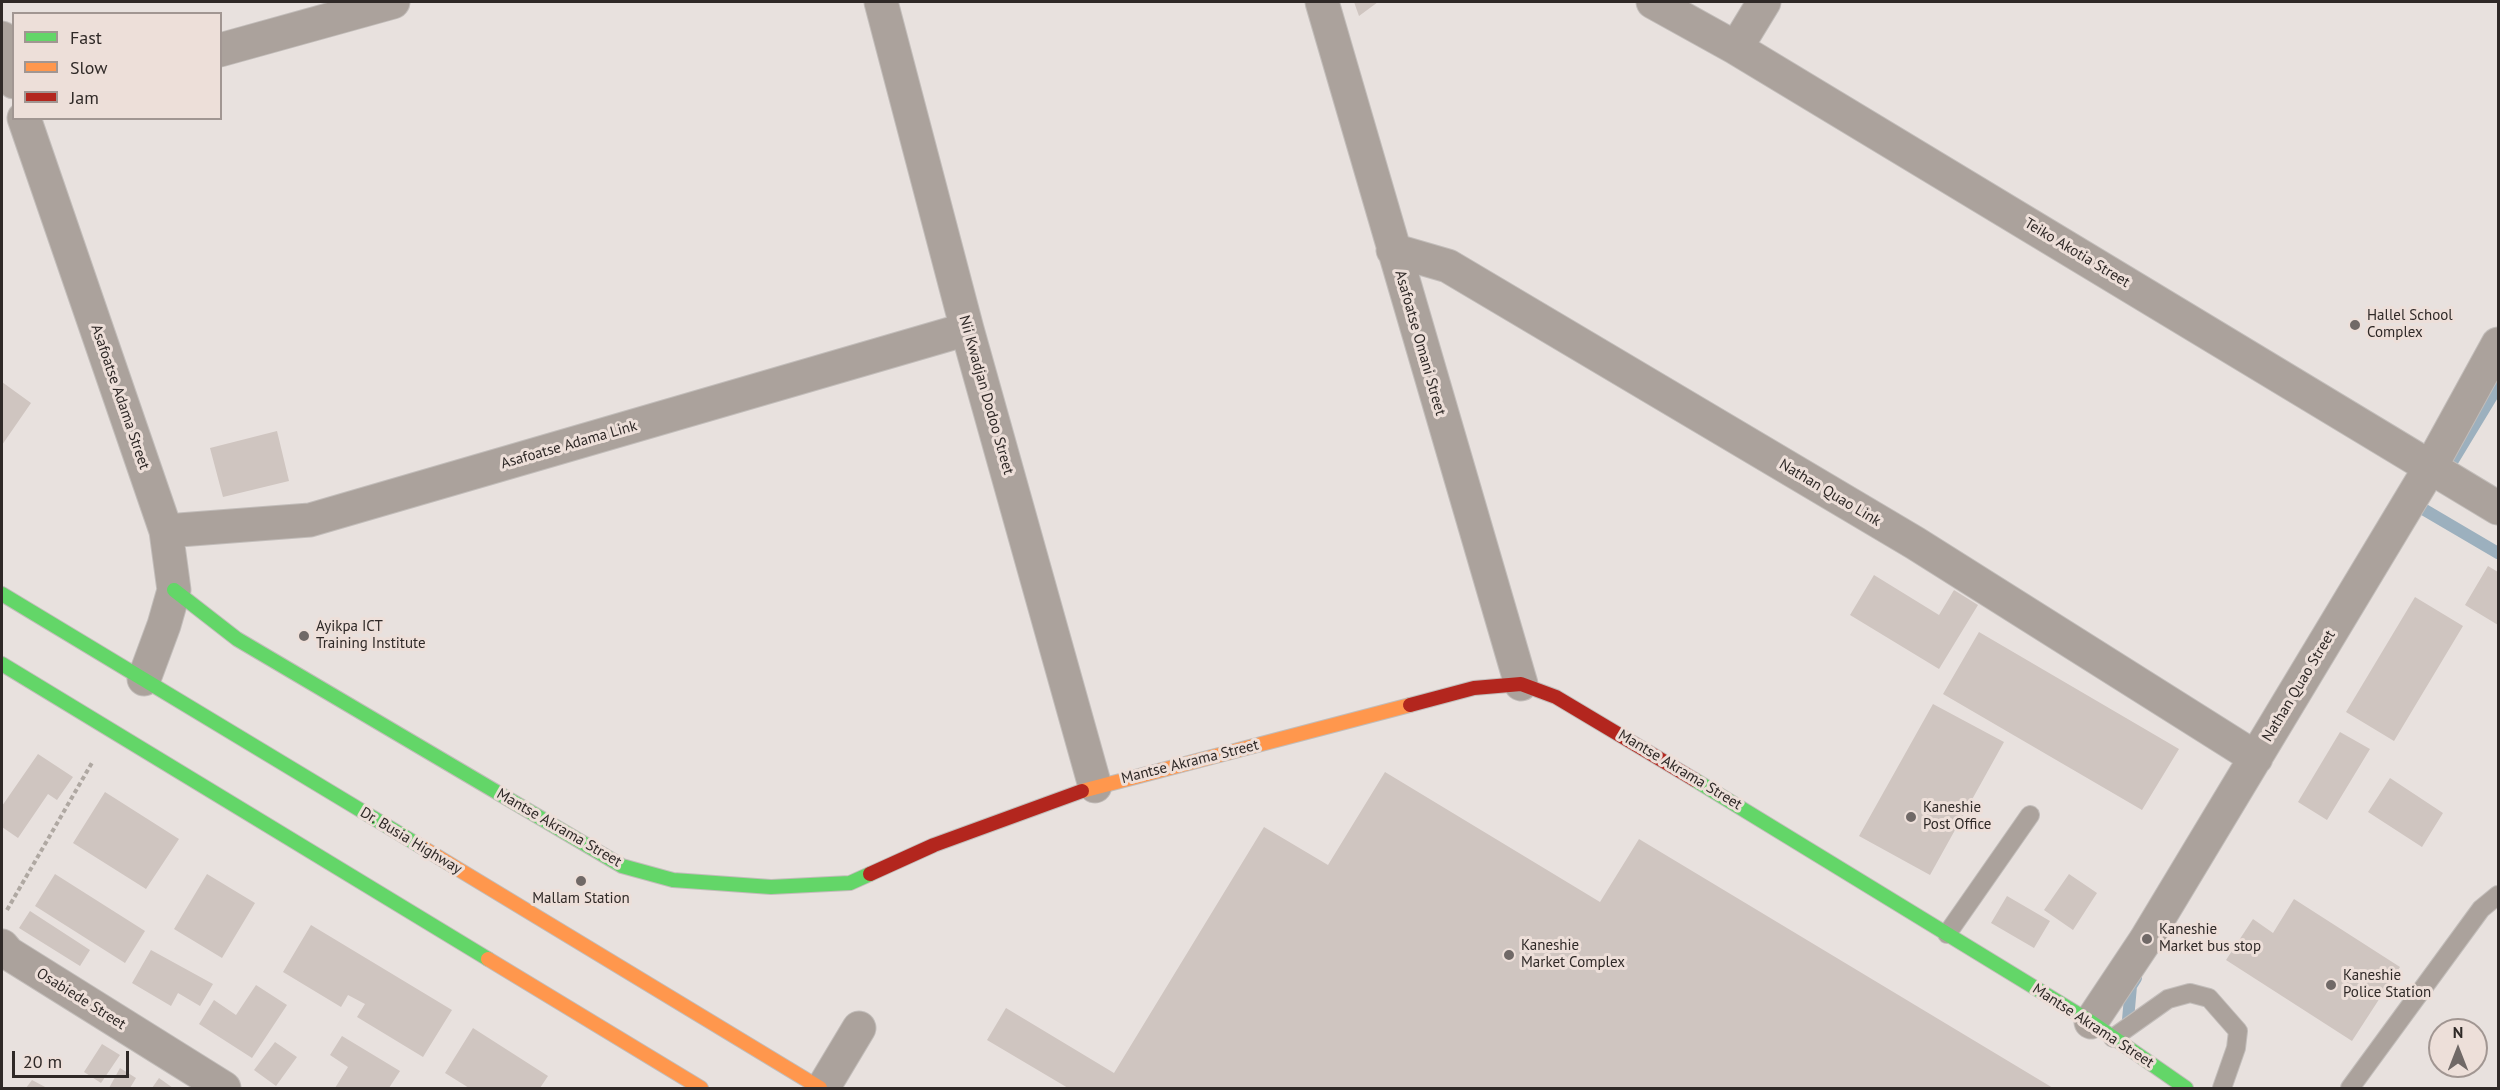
<!DOCTYPE html>
<style>
body{margin:0}
#map{position:relative;width:2500px;height:1090px;overflow:hidden;background:#e8e1de;font-family:"PT Sans",sans-serif}
canvas{display:block}
.frame{position:absolute;inset:0;border:3px solid #2f2927;pointer-events:none}
.legend{position:absolute;left:12px;top:12px;width:210px;height:108px;box-sizing:border-box;background:#eddfd9;border:2px solid #a19692;margin:0;padding:8px 10px;list-style:none;font-size:18px;color:#2f2927}
.legend li{display:flex;align-items:center;gap:12px;height:30px}
.legend b{width:30px;border:2px solid #a19692}
.north{position:absolute;left:2428px;top:1018px;width:60px;height:60px;box-sizing:border-box;background:#eddfd9;border:2px solid #a19692;border-radius:50%;rotate:0deg;font-size:16px;font-weight:700;line-height:24px;text-align:center;color:#2f2927}
.north::after{content:'';display:block;margin:auto;width:21px;height:27px;background:#706967;clip-path:polygon(50% 0,100% 100%,50% 72%,0 100%)}
.scale{position:absolute;left:12px;top:1051px;width:117px;height:27px;box-sizing:border-box;border:3px solid #2f2927;border-top:0;padding-left:8px;font-size:18px;line-height:21px;white-space:nowrap;color:#2f2927;-webkit-text-stroke:4px #eddfd9;paint-order:stroke}
</style>
<div id="map">
<canvas width="2500" height="1090"></canvas>
<div class="frame"></div>
<ul class="legend">
<li><b style="height:8px;background:#63d668"></b>Fast</li>
<li><b style="height:8px;background:#ff974d"></b>Slow</li>
<li><b style="height:8px;background:#b3261e"></b>Jam</li>
</ul>
<div class="north">N</div>
<div class="scale">20 m</div>
</div>
<script>
const c = document.querySelector('canvas').getContext('2d');
c.lineJoin = 'round';
const toPath = rows => new Path2D(rows.map(r => 'M' + r).join(''));
function strokePath(path, color, width, dash) { c.strokeStyle = color; c.lineWidth = width; c.lineCap = dash ? 'butt' : 'round'; c.setLineDash(dash || []); c.stroke(path); }
function fill(path, color) { c.fillStyle = color; c.fill(path, 'evenodd'); }
function write(font, color, halo, rows, align = 'center') {
  c.font = font + ' "PT Sans",sans-serif'; c.lineWidth = 6; c.setLineDash([]); c.textBaseline = 'middle'; c.strokeStyle = halo; c.fillStyle = color; for (const [text, x, y, turn = 0] of rows) {
    c.save(); c.translate(x, y); c.rotate((+turn || 0) * Math.PI / 180); c.textAlign = isNaN(turn) ? turn : align; if (halo) c.strokeText(text, 0, 0); c.fillText(text, 0, 0); c.restore();
  }
}
const stream = toPath([
 [2446,472,2498,386],
 [2423,509,2498,553],
 [2127,1031,2131,986,2136,978]
]);
const building = toPath([
 [1354,2,1378,2,1359,16],
 [2,382,31,403,2,445],
 [277,431,289,481,223,497,210,448],
 [2488,566,2498,572,2498,625,2465,605],
 [1874,575,1939,615,1954,590,1978,605,1939,669,1850,615],
 [2415,597,2463,626,2394,741,2346,712],
 [1979,632,2179,749,2142,810,1943,694],
 [1933,704,2004,742,1930,875,1859,836],
 [2340,732,2370,749,2327,820,2298,802],
 [38,754,73,777,57,800,48,794,18,838,2,827,2,806],
 [1385,772,1600,902,1639,839,2053,1088,1068,1088,987,1040,1006,1008,1114,1073,1264,827,1328,865],
 [2390,778,2443,813,2422,847,2368,812],
 [105,792,179,839,146,889,73,843],
 [55,874,145,931,125,963,35,906],
 [207,874,255,903,222,958,174,929],
 [2069,874,2097,893,2073,930,2044,910],
 [2007,896,2050,921,2034,948,1991,923],
 [2294,899,2400,967,2352,1041,2226,960,2253,919,2273,933],
 [30,911,90,950,80,966,19,928],
 [311,925,452,1010,423,1057,357,1017,365,1004,348,995,341,1007,283,972],
 [151,950,213,984,200,1006,178,993,171,1006,132,983],
 [256,985,287,1005,252,1058,199,1024,214,1000,236,1015],
 [473,1028,548,1076,540,1088,469,1088,445,1073],
 [342,1036,400,1071,389,1088,335,1088,348,1067,330,1055],
 [275,1042,297,1057,276,1086,254,1070],
 [102,1044,120,1055,101,1083,84,1072],
 [120,1068,136,1078,130,1088,109,1088],
 [159,1078,173,1088,152,1088],
 [32,1080,47,1088,26,1088]
]);
const path = toPath([
 [7,910,93,761]
]);
const lane = toPath([
 [1947,934,2030,815],
 [2113,1038,2168,999,2190,993,2209,998,2238,1031,2236,1048,2222,1088],
 [2350,1088,2481,909,2498,895]
]);
const street = toPath([
 [881,2,967,329,1095,786],
 [1322,2,1521,684],
 [1653,2,1736,48,2498,508],
 [2,38,14,82],
 [1736,48,1764,2],
 [220,50,393,2],
 [24,118,166,531,174,590,164,625,144,679],
 [1393,250,1448,266,1915,543,2256,758],
 [166,531,310,520,967,329],
 [2,946,8,953,224,1088],
 [2091,1022,2145,941,2431,466,2498,344],
 [823,1088,859,1028]
]);
const fast = toPath([
 [174,590,237,639,622,866,673,880,771,887,850,883,870,874],
 [2,594,420,846],
 [2,664,488,959],
 [1695,780,2091,1022,2186,1088]
]);
const slow = toPath([
 [1082,791,1410,705],
 [420,846,820,1088],
 [488,959,701,1088]
]);
const jam = toPath([
 [1410,705,1474,688,1521,684,1556,697,1695,780],
 [870,874,934,845,1082,791]
]);
const markers = [
 [2355,325,6,"#706967"],
 [304,636,6,"#706967"],
 [1911,817,6,"#706967"],
 [581,881,6,"#706967"],
 [2147,939,6,"#706967"],
 [1509,955,6,"#706967"],
 [2331,985,6,"#706967"]
];
const streetNames = [
 ["Teiko Akotia Street",2077,253,31],
 ["Asafoatse Omani Street",1420,343,74],
 ["Nii Kwadjan Dodoo Street",986,395,74],
 ["Asafoatse Adama Street",120,397,71],
 ["Asafoatse Adama Link",569,445,-16],
 ["Nathan Quao Link",1830,493,31],
 ["Nathan Quao Street",2299,686,-59],
 ["Mantse Akrama Street",1190,762,-14],
 ["Mantse Akrama Street",1680,770,31],
 ["Mantse Akrama Street",559,828,30],
 ["Dr. Busia Highway",411,841,31],
 ["Osabiede Street",81,999,32],
 ["Mantse Akrama Street",2093,1026,33]
];
const poiNames = [
 ["Hallel School",2367,316],
 ["Complex",2367,333],
 ["Ayikpa ICT",316,627],
 ["Training Institute",316,644],
 ["Kaneshie",1923,808],
 ["Post Office",1923,825],
 ["Mallam Station",581,899,"center"],
 ["Kaneshie",2159,930],
 ["Market bus stop",2159,947],
 ["Kaneshie",1521,946],
 ["Market Complex",1521,963],
 ["Kaneshie",2343,976],
 ["Police Station",2343,993]
];
strokePath(stream, '#9cb0be', 12);
fill(building, '#cfc5c0');
strokePath(lane, '#c2bdba', 20);
strokePath(street, '#c2bdba', 35);
strokePath(fast, '#c2bdba', 16);
strokePath(slow, '#c2bdba', 16);
strokePath(jam, '#c2bdba', 16);
strokePath(path, '#afa8a2', 4, [4.5, 3]);
strokePath(lane, '#aba29c', 18);
strokePath(street, '#aba29c', 33);
strokePath(fast, '#63d668', 14);
strokePath(slow, '#ff974d', 14);
strokePath(jam, '#b3261e', 14);
for (const [x, y, r, color] of markers) { const dot = new Path2D(); dot.arc(x, y, r, 0, 2 * Math.PI); c.fillStyle = color; c.fill(dot); strokePath(dot, '#eddfd9', 2); }
write('15px', '#2f2927', '#eddfd9', streetNames);
write('15px', '#2f2927', '#eddfd9', poiNames, 'left');
</script>
